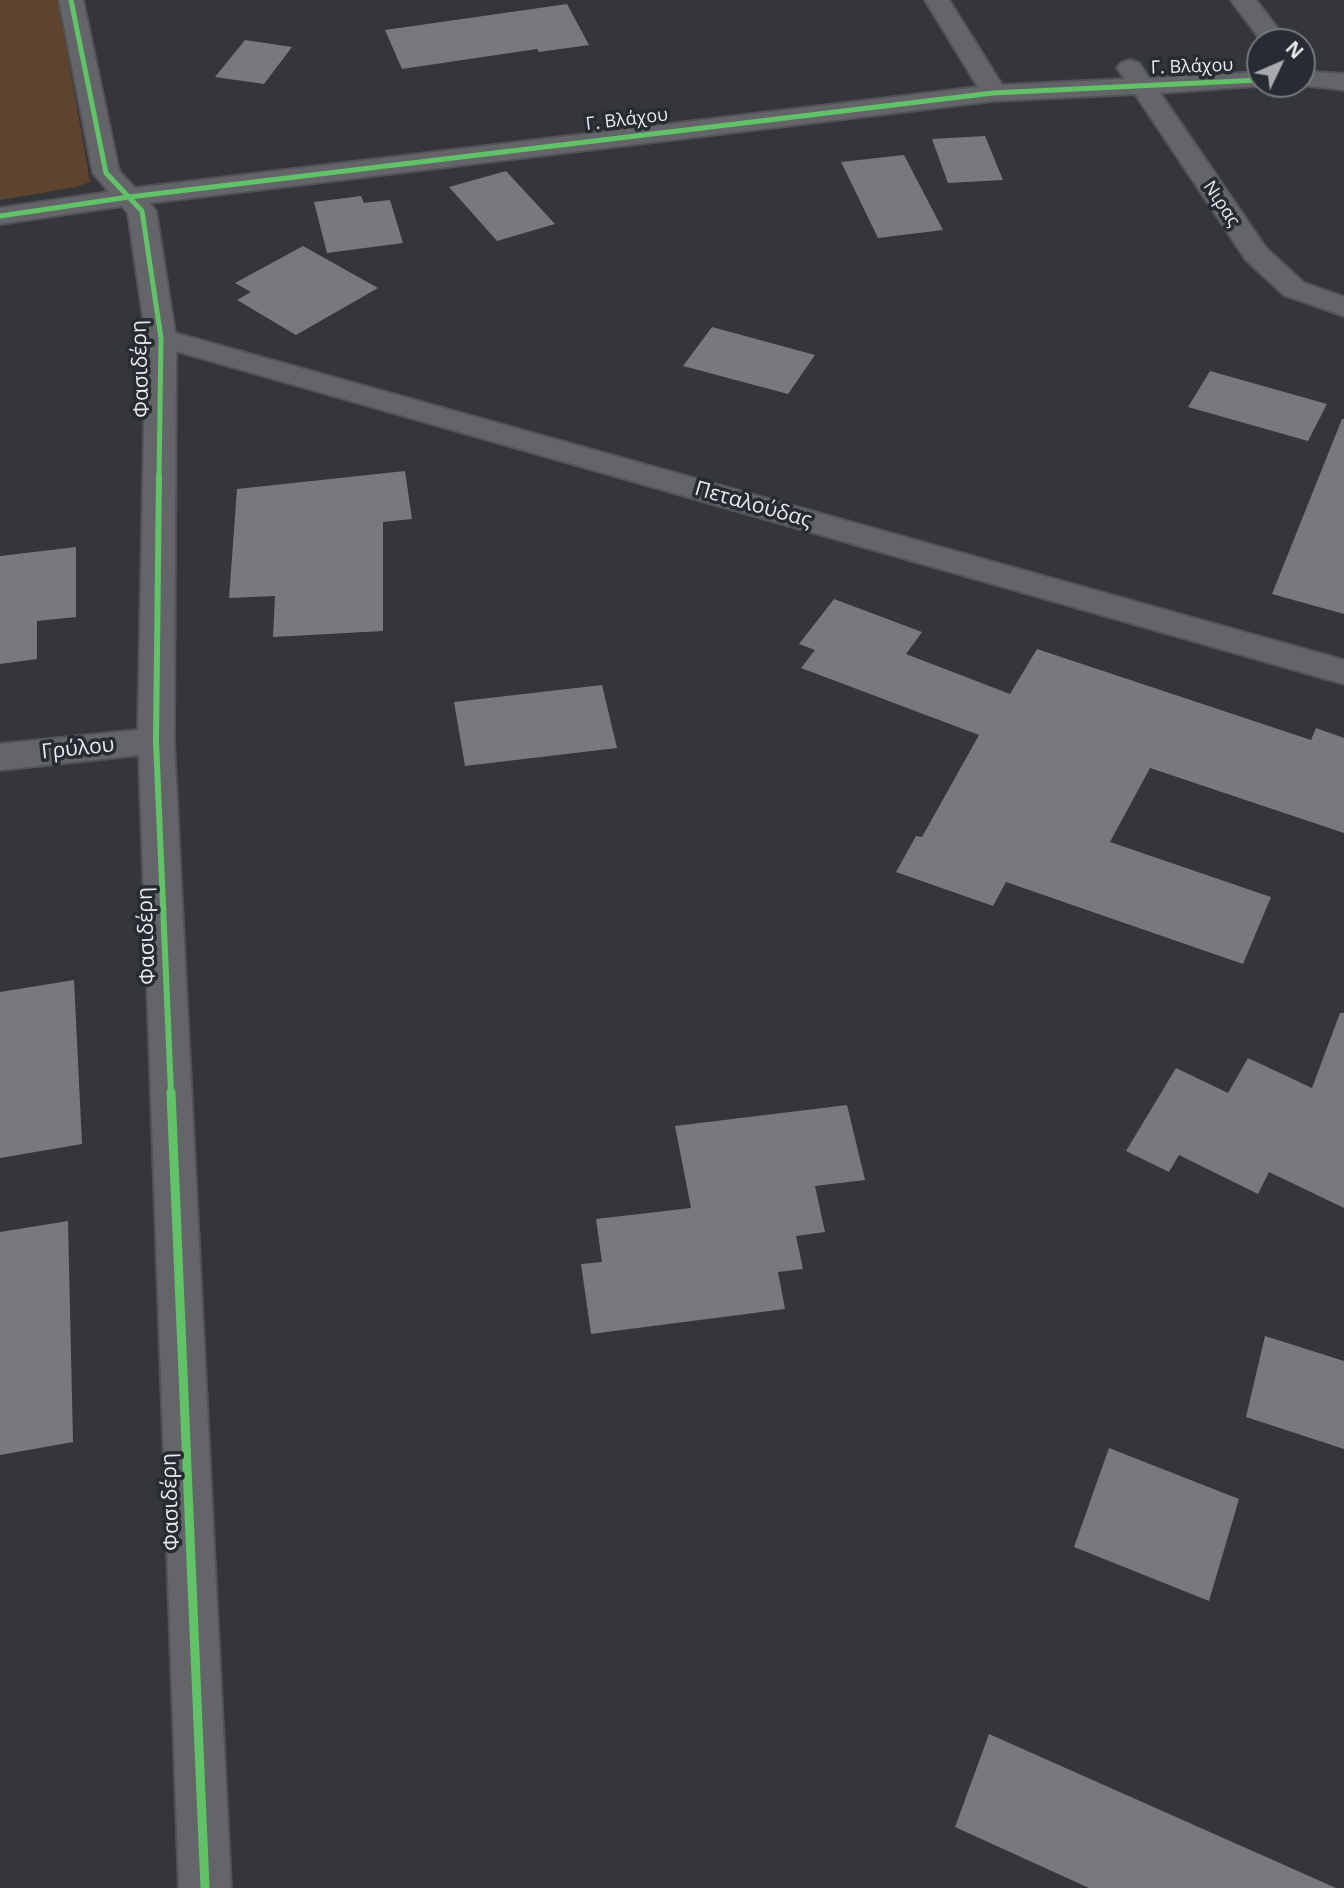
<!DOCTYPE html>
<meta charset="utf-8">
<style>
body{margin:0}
#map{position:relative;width:1344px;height:1888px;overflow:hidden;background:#343639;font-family:"Open Sans",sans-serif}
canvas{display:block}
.north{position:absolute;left:1246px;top:28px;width:70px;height:70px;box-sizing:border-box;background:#272c32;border:2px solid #73787d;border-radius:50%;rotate:46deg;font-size:19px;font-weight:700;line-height:28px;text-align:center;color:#e6e9ee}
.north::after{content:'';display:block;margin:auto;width:24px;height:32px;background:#a8aaaf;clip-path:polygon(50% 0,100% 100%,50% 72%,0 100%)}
</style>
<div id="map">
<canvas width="1344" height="1888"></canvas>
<div class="north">N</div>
</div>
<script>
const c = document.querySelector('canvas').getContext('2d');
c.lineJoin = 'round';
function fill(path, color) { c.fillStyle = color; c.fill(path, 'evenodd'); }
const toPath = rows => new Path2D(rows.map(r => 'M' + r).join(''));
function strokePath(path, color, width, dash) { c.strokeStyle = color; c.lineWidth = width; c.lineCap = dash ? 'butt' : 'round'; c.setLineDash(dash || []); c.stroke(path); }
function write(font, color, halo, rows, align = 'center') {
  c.font = font + ' "Open Sans",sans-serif'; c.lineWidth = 7; c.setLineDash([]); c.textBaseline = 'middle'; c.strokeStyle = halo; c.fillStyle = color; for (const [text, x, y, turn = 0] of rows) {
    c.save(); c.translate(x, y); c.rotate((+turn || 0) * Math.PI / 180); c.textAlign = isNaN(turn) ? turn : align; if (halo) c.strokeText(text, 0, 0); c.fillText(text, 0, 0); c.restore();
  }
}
const green = toPath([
 [0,0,58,0,90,182,76,187,0,200]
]);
const building = toPath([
 [567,4,589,45,539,52,537,49,402,69,385,30],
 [245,40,292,47,264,84,215,77],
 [985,136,1003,180,948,183,932,139],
 [904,155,943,230,878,238,841,162],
 [506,171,555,224,497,241,449,187],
 [361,196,364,203,390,200,403,243,327,253,314,202],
 [303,246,378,288,296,335,237,300,251,292,235,283],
 [712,327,815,355,788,394,683,366],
 [1210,371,1327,404,1308,441,1188,407],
 [1342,419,1344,419,1344,614,1272,594],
 [405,471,412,519,383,522,383,631,273,637,275,596,229,598,237,489],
 [76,547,76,617,37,621,37,659,0,664,0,556],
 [834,599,922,632,906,654,1010,694,1037,649,1311,740,1316,728,1344,738,1344,833,1150,768,1110,842,1271,897,1243,964,1006,882,993,906,896,872,916,836,922,837,979,735,801,668,815,650,799,644],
 [602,685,617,748,465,766,454,702],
 [74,980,82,1144,0,1158,0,992],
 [1340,1013,1344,1013,1344,1208,1269,1172,1258,1194,1179,1155,1169,1172,1126,1151,1176,1068,1228,1093,1248,1058,1312,1088],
 [847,1105,865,1180,815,1186,825,1232,796,1236,803,1269,778,1272,785,1309,591,1334,581,1264,602,1262,596,1219,691,1208,675,1126],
 [68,1221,73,1442,0,1455,0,1232],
 [1265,1336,1344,1361,1344,1449,1246,1417],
 [1109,1448,1239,1499,1209,1601,1074,1547],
 [989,1734,1336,1888,1089,1888,955,1827]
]);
const minor = toPath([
 [59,0,83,0,119,171,135,188,978,87,925,0,949,0,1002,85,1125,79,1117,68,1121,63,1130,60,1139,63,1149,78,1260,72,1260,84,1269,85,1160,93,1266,248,1304,283,1344,297,1344,316,1284,295,1246,260,1135,94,993,101,149,203,156,211,175,333,1344,660,1344,684,176,351,174,741,231,1888,179,1888,139,755,0,770,0,744,138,730,146,338,128,213,122,206,0,224,0,208,109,192,93,173,59,0],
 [1231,0,1256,0,1288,42,1262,42,1231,0],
 [1302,71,1344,74,1344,90,1293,84,1302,84,1302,71]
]);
const cyclewayFar2 = toPath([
 [71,0,106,173,142,211,161,338,159,478],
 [0,216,129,197,993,93,1260,80]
]);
const cyclewayFar1 = toPath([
 [159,476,156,741,171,1093]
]);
const cycleway = toPath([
 [171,1092,205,1888]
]);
const farStreetnames = [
 ["Γ. Βλάχου",1192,67,-2],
 ["Γ. Βλάχου",627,120,-7],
 ["Νιρας",1221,204,56]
];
const streetNames = [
 ["Φασιδέρη",141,369,-92],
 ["Πεταλούδας",753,505,16],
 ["Γρύλου",78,749,-6],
 ["Φασιδέρη",147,936,-92],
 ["Φασιδέρη",171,1502,-92]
];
fill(green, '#5e442e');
fill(building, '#77797c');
strokePath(minor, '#515356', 4);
fill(minor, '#636568');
strokePath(cyclewayFar2, '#61c268', 5);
strokePath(cyclewayFar1, '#61c268', 6);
strokePath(cycleway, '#61c268', 9);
write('18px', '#e6e9ee', '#272c32', farStreetnames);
write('21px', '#e6e9ee', '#272c32', streetNames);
</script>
